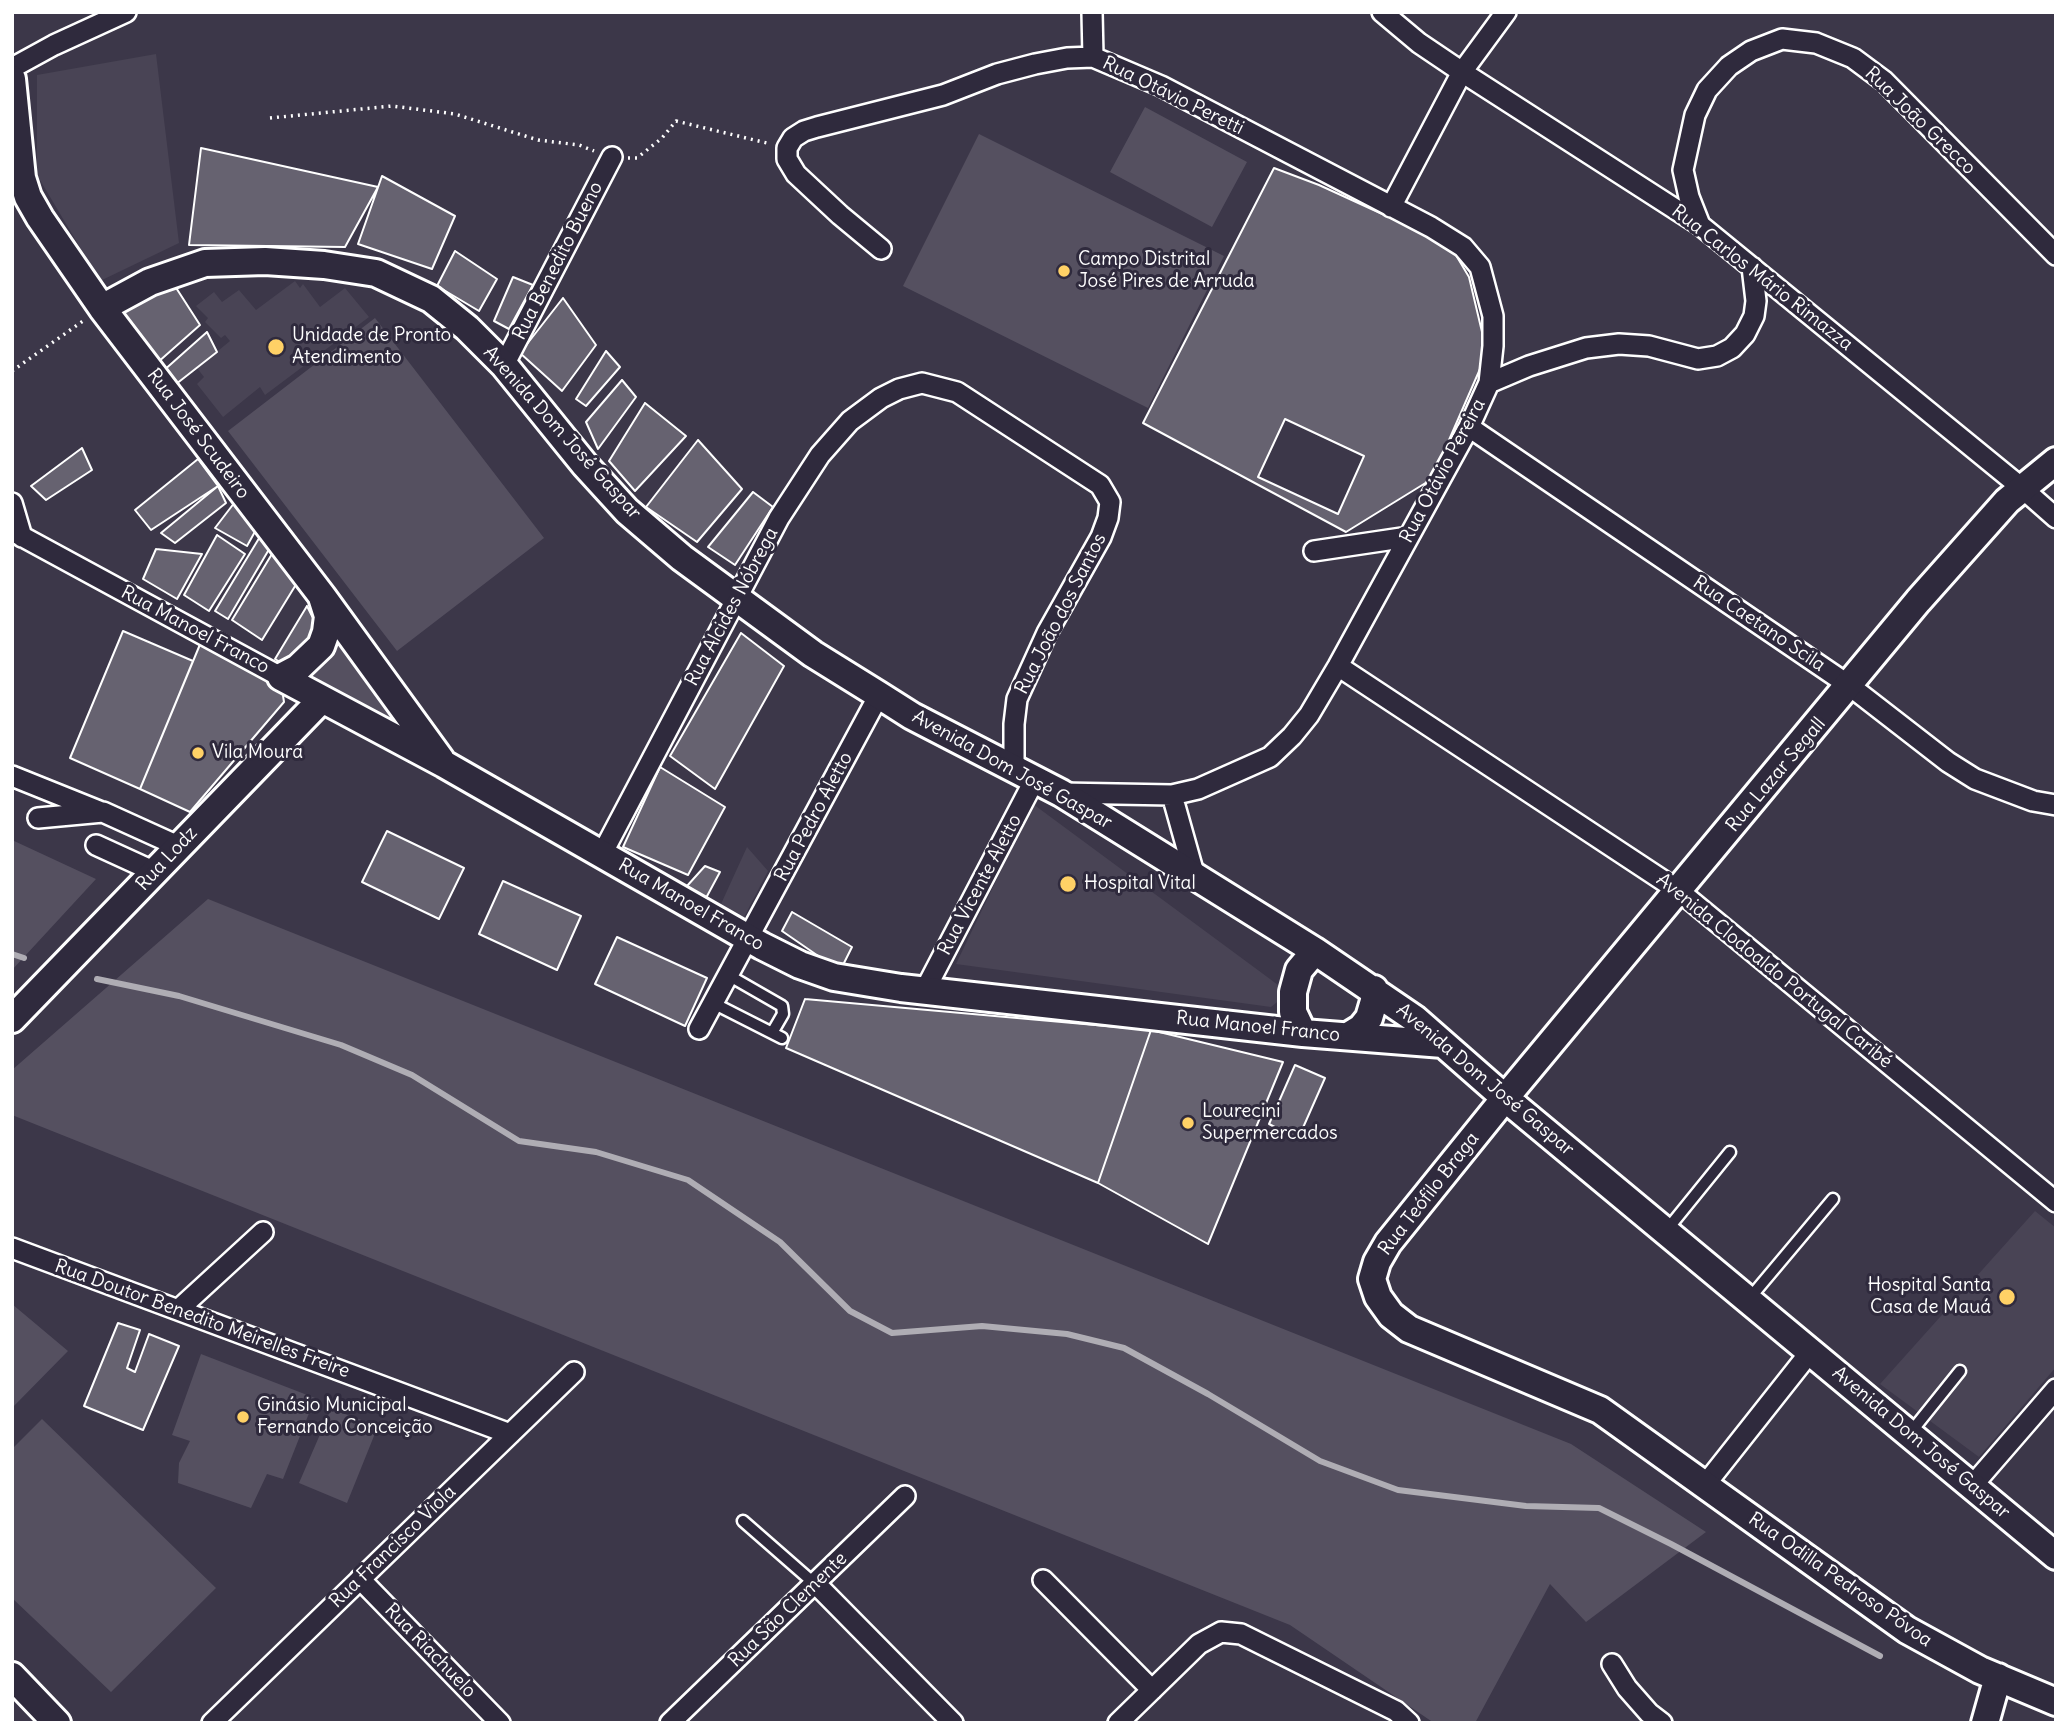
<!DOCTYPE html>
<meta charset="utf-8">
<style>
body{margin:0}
#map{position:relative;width:2068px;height:1735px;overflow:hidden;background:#3c3749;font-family:Delius,sans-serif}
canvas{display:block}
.frame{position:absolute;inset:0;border:14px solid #fff;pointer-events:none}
</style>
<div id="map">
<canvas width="2068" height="1735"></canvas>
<div class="frame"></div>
</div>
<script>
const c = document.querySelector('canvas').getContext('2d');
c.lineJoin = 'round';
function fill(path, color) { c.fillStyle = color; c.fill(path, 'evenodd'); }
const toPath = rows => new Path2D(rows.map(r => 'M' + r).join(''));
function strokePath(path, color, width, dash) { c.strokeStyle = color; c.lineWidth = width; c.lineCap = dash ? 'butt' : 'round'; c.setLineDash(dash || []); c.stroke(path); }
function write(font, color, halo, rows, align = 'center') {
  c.font = font + ' Delius,sans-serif'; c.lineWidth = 6; c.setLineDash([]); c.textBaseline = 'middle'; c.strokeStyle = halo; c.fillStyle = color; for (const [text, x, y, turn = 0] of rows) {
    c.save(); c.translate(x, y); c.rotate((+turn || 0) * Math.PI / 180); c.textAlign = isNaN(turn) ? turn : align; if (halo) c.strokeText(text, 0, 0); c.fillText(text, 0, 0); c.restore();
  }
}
const built = toPath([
 [156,54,179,243,100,281,37,175,37,75],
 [295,281,300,288,303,284,320,307,345,288,369,317,265,395,260,387,223,417,197,384,204,377,197,368,230,341,225,335,221,338,205,322,208,318,196,306,214,292,222,302,239,290,256,310],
 [1033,804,1270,979,1278,985,1281,999,1271,1007,956,964],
 [747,847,768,871,742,921,721,904],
 [2035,1211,2056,1228,2056,1367,1979,1457,1880,1384]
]);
const green = toPath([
 [1145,107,1247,162,1212,227,1110,172],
 [979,134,1224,256,1148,408,903,286],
 [375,318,544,538,397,651,228,431],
 [337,630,412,735,300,679],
 [12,840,96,879,12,970],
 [208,899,1571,1444,1706,1532,1586,1622,1550,1584,1475,1723,1434,1723,1290,1625,12,1115,12,1070],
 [12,1304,68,1351,12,1408],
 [201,1354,315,1398,283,1479,267,1474,251,1508,178,1483,179,1463,190,1441,172,1435],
 [331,1409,378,1426,347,1503,299,1483],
 [42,1419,216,1588,111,1692,12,1598,12,1449]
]);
const stream = toPath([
 [12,954,24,958],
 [97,979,179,996,341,1045,412,1075,519,1141,596,1152,688,1180,780,1242,850,1311,892,1333,982,1326,1067,1334,1124,1348,1208,1394,1320,1461,1398,1490,1526,1506,1599,1508,1671,1544,1880,1656]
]);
const building = toPath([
 [201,148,378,187,345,247,189,245,201,148],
 [1274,168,1319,185,1450,245,1469,277,1487,353,1432,479,1346,532,1143,423,1274,168],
 [382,176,455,216,432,269,358,244,382,176],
 [455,251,497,279,479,311,437,286,455,251],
 [513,277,533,285,509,329,494,321,513,277],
 [173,283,200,325,157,363,120,312,173,283],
 [563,298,596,345,562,391,520,353,563,298],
 [207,332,217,352,171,388,162,372,207,332],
 [606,351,620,367,586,406,576,399,606,351],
 [622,380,636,397,598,449,586,422,622,380],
 [645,403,686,436,635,491,609,461,645,403],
 [1285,419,1364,456,1338,514,1258,477,1285,419],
 [698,440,742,489,697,542,646,507,698,440],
 [82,448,92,470,46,500,31,486,82,448],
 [198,459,218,486,151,530,135,510,198,459],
 [218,486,226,503,175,543,161,533,218,486],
 [753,492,773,507,735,565,708,547,753,492],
 [238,498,257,528,247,546,215,528,238,498],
 [217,535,245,554,209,611,184,595,217,535],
 [261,535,271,546,228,619,215,611,261,535],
 [278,544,300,578,262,640,232,620,278,544],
 [156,549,202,554,177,599,143,579,156,549],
 [307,606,318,628,285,665,275,659,307,606],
 [123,631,193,661,140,789,70,758,123,631],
 [741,633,784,666,715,789,670,756,741,633],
 [201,642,281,683,284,702,190,812,140,789,201,642],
 [660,767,725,807,688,875,623,847,660,767],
 [387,831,464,868,439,919,362,882,387,831],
 [705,866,720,872,706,898,687,886,705,866],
 [503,881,581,916,557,970,479,934,503,881],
 [792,912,852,947,840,971,782,931,792,912],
 [617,937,707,978,685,1026,595,984,617,937],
 [805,999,1151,1030,1098,1183,786,1048,805,999],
 [1151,1030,1283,1062,1208,1244,1098,1183,1151,1030],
 [1295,1065,1325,1078,1298,1139,1269,1124,1295,1065],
 [118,1323,140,1330,127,1368,135,1372,149,1334,179,1346,143,1430,84,1406,118,1323]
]);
const path = toPath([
 [270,118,392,106,455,114,538,140,579,145,594,151],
 [628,158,637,158,662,138,676,121,771,144],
 [12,371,83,321]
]);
const lane = toPath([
 [728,975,782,1006,783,1014,772,1033],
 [713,1003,782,1038],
 [1666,1231,1730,1152],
 [1749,1299,1833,1199],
 [1911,1432,1960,1371],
 [743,1521,815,1584]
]);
const street = toPath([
 [1092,12,1093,57],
 [1382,12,1419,43,1462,72,1700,225,2022,488,2056,518],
 [12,68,54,45,126,12],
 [1391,207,1462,72,1506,12],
 [1700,225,1689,197,1683,170,1695,115,1707,90,1729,66,1751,51,1782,39,1816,43,1853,58,1884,81,2056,255],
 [881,249,840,215,796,174,787,159,787,148,793,138,804,131,817,127,943,95,997,74,1035,64,1067,58,1093,57,1161,86,1431,227,1463,247,1480,267,1493,316,1493,346,1489,383,1469,427,1338,666,1309,715,1292,736,1270,757,1198,789,1172,795,1061,793],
 [504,365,612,157],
 [1489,383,1529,366,1586,348,1619,344,1649,346,1698,359,1717,356,1732,348,1745,334,1754,316,1756,301,1752,267],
 [1469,427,1850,686,1948,762,1975,779,2033,801,2056,805],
 [12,503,22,537],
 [12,531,281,677],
 [1314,551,1408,537],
 [1338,666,1679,891,2056,1202],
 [12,776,99,811],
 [1172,795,1195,877],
 [38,818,103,812,178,846],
 [96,845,155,872],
 [602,854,779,518,820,455,850,421,881,398,899,389,922,383,957,392,1100,485,1110,502,1108,518,1101,537,1047,633,1017,699,1014,724,1014,767],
 [925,990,1035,779],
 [699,1029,879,695],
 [12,1248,510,1434],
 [178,1310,263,1232],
 [1705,1485,1811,1351],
 [1972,1486,2056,1389],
 [360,1579,500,1723],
 [1043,1580,1152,1690],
 [816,1584,953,1723],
 [1612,1664,1627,1688,1649,1713,1662,1723],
 [212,1723,574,1372],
 [670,1723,905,1496],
 [1118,1723,1199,1644,1221,1632,1241,1634,1396,1711,1409,1723]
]);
const secondary = toPath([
 [12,79,22,178,28,197,40,218,102,308,322,596,441,760],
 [102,308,150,282,205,263,265,261,324,265,376,273,431,299,467,328,504,365,585,465,627,511,682,558,813,654,879,695,912,716,1061,793,1315,951,1415,1019,1505,1098,2056,1556],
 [2056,461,2007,501,1918,601,1505,1098,1388,1243,1377,1262,1372,1279,1378,1297,1391,1315,1409,1329,1600,1410,1907,1630,1980,1670,2056,1702],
 [281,677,444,764,762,946,800,965,834,977,901,988,1303,1033,1443,1044],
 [281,677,298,668,321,646,326,632,328,616,322,597],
 [12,1019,322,699],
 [1303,1033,1293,1012,1293,992,1299,970,1315,951],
 [1348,1036,1361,1028,1369,1018,1374,1001,1374,989],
 [12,1676,57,1723],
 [1985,1723,1998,1677]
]);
const markers = [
 [1064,271,7,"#ffd166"],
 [276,347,9,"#ffd166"],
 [198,753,7,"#ffd166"],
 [1068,884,9,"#ffd166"],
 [1188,1123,7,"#ffd166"],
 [2007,1297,9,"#ffd166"],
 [243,1417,7,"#ffd166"]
];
const streetNames = [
 ["Rua Otávio Peretti",1173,96,26],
 ["Rua João Grecco",1920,121,44],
 ["Rua Benedito Bueno",558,261,-63],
 ["Rua Carlos Mário Rimazza",1762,278,38],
 ["Avenida Dom José Gaspar",562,433,48],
 ["Rua José Scudeiro",198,434,53],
 ["Rua Otávio Pereira",1443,471,-62],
 ["Rua Alcides Nóbrega",732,607,-62],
 ["Rua João dos Santos",1061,614,-63],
 ["Rua Caetano Scila",1759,624,34],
 ["Rua Manoel Franco",195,630,28],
 ["Avenida Dom José Gaspar",1012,770,29],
 ["Rua Lazar Segall",1776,775,-50],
 ["Rua Pedro Aletto",814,817,-62],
 ["Rua Lodz",167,859,-47],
 ["Rua Vicente Aletto",980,885,-62],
 ["Rua Manoel Franco",691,905,30],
 ["Avenida Clodoaldo Portugal Caribé",1774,971,39],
 ["Rua Manoel Franco",1258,1027,6],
 ["Avenida Dom José Gaspar",1485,1080,40],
 ["Rua Teófilo Braga",1429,1194,-52],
 ["Rua Doutor Benedito Meirelles Freire",202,1319,20],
 ["Avenida Dom José Gaspar",1921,1443,40],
 ["Rua Francisco Viola",393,1547,-44],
 ["Rua Odilla Pedroso Póvoa",1840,1580,35],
 ["Rua São Clemente",788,1610,-44],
 ["Rua Riachuelo",430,1651,46]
];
const poiNames = [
 ["Campo Distrital",1078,260],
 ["José Pires de Arruda",1078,282],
 ["Unidade de Pronto",292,336],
 ["Atendimento",292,358],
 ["Vila Moura",212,753],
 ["Hospital Vital",1084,884],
 ["Lourecini",1202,1112],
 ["Supermercados",1202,1134],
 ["Hospital Santa",1991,1286,"right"],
 ["Casa de Mauá",1991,1308,"right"],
 ["Ginásio Municipal",257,1406],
 ["Fernando Conceição",257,1428]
];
fill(built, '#494455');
fill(green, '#555060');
strokePath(stream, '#afadb4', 6);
fill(building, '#666270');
strokePath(building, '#fff', 2);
strokePath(lane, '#fff', 15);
strokePath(street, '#fff', 24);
strokePath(secondary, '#fff', 32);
strokePath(path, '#fff', 3.5, [2, 5]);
strokePath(lane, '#2f2a3d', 10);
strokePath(street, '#2f2a3d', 19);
strokePath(secondary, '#2f2a3d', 26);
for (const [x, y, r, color] of markers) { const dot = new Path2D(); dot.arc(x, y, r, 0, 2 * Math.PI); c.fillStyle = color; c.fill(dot); strokePath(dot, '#2f2a3d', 2.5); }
write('19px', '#fff', '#2f2a3d', streetNames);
write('19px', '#fff', '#2f2a3d', poiNames, 'left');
</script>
